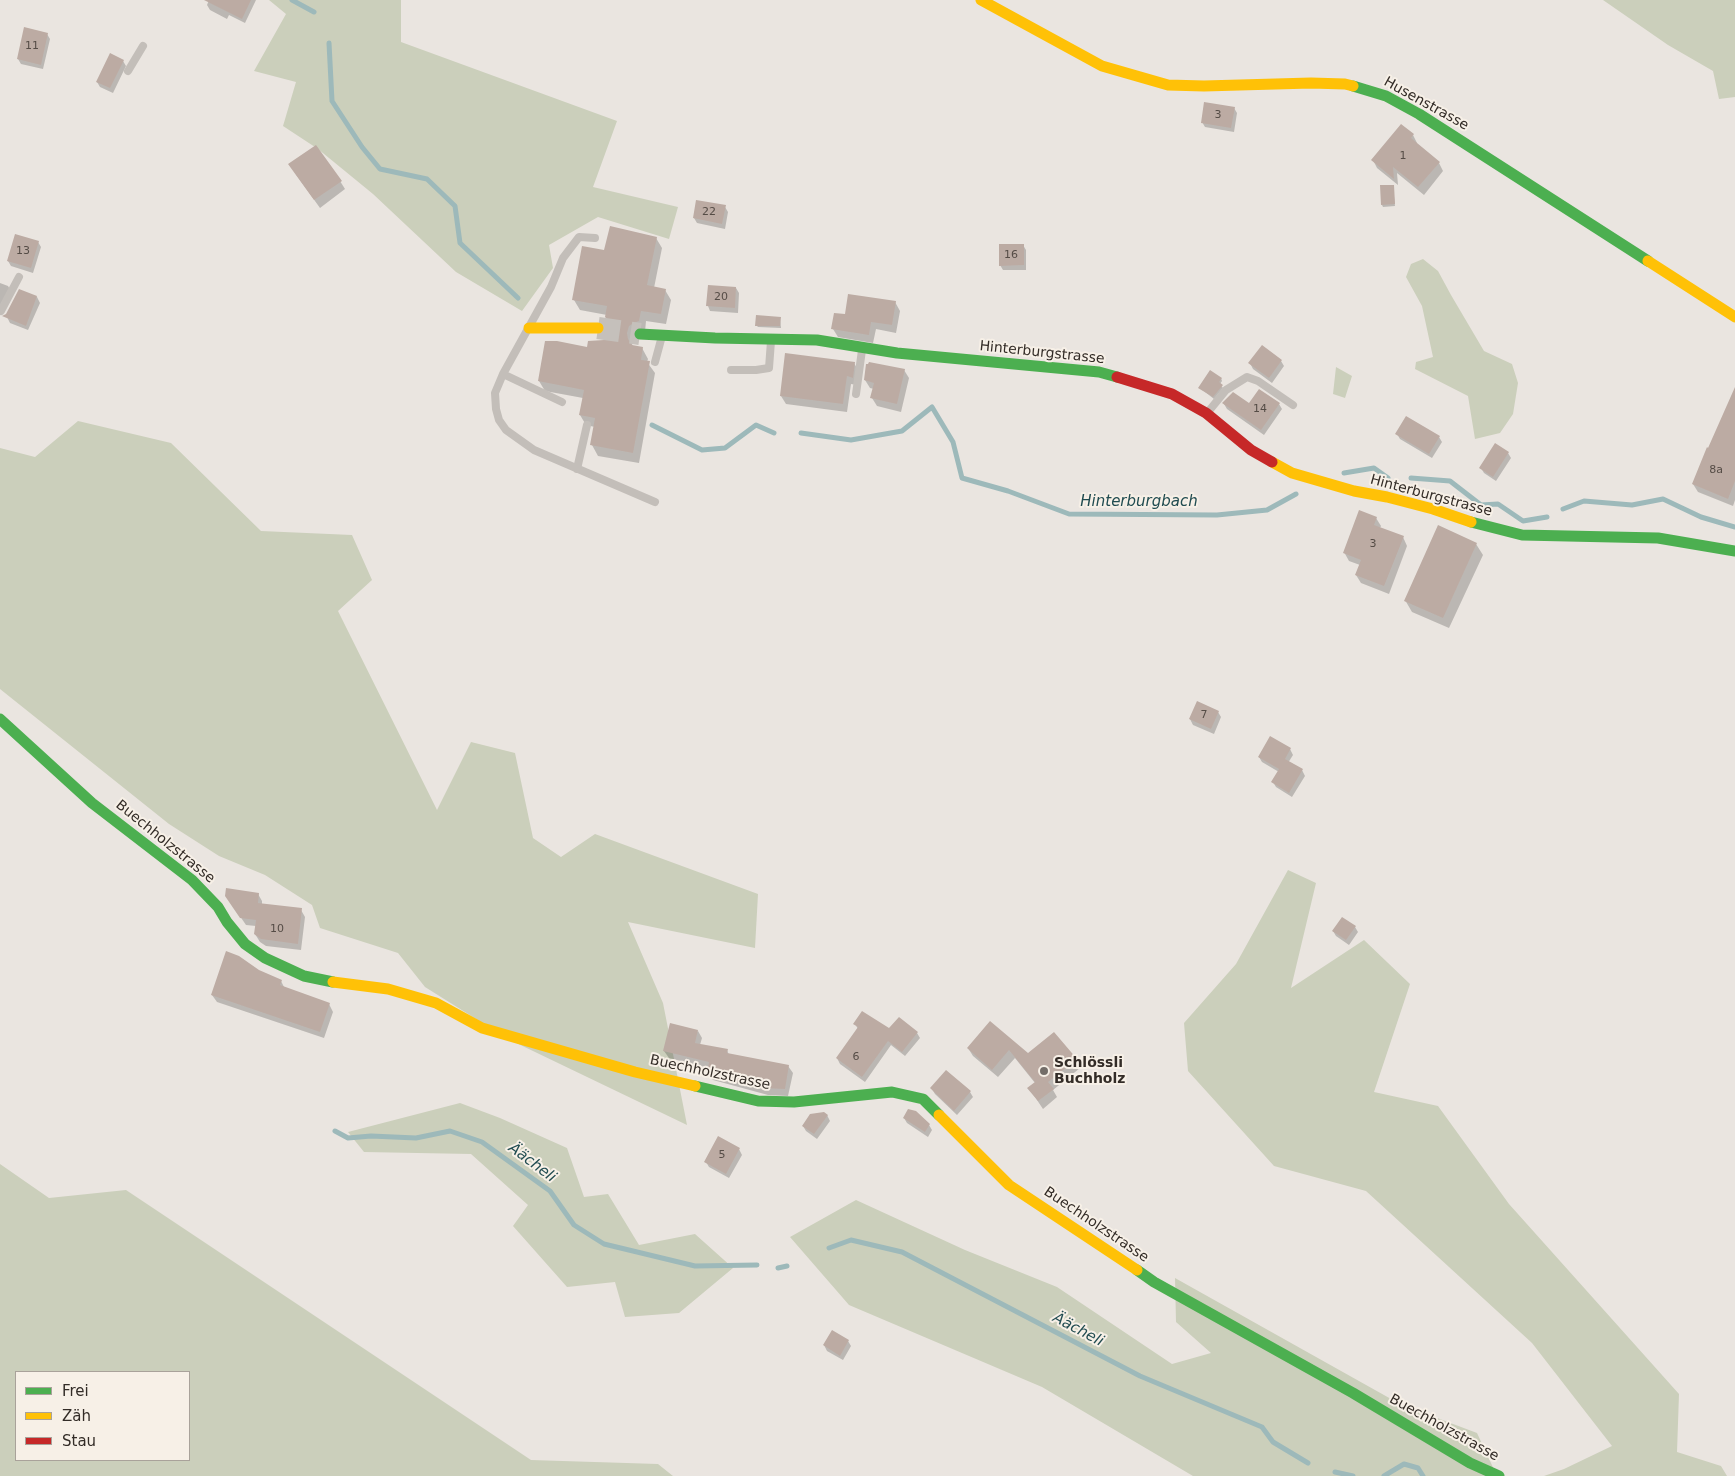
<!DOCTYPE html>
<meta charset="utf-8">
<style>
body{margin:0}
#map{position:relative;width:1735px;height:1476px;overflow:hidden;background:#eae5e0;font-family:"DejaVu Sans",sans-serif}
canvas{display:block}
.legend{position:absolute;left:15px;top:1371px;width:175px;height:90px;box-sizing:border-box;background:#f7f0e7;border:1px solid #a9a29a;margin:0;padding:6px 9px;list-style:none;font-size:15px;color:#332c27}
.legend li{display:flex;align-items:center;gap:10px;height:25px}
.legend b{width:25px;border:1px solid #a9a29a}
</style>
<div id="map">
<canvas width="1735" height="1476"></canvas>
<ul class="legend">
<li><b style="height:6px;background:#4caf50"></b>Frei</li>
<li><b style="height:6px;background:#ffc107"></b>Zäh</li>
<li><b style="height:6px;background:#c62828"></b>Stau</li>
</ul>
</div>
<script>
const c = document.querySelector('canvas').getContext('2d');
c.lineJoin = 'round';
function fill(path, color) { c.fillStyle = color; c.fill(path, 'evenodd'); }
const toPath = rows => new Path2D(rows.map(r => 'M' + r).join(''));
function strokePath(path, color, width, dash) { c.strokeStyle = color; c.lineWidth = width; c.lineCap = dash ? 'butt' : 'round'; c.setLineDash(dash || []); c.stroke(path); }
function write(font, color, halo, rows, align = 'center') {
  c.font = font + ' "DejaVu Sans",sans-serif'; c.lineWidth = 4; c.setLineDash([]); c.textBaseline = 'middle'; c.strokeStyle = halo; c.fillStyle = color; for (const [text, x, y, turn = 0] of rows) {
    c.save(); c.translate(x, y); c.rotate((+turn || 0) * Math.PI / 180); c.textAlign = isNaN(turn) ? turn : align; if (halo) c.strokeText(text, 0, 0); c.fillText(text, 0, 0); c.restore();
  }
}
const green = toPath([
 [269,0,401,0,401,42,617,121,593,187,678,207,669,239,598,217,549,245,553,268,522,311,456,272,373,194,318,149,283,126,296,82,254,71,286,14],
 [1603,0,1735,0,1735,97,1719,99,1713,71,1668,45],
 [1423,259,1438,271,1451,295,1484,351,1512,364,1518,383,1513,414,1500,433,1475,439,1468,396,1415,369,1416,362,1433,357,1422,306,1406,277,1411,264],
 [1336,367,1352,376,1345,398,1333,394],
 [78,421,171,443,261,531,352,535,372,580,338,611,437,810,471,742,515,753,533,838,561,857,595,834,758,894,755,948,628,922,663,1003,687,1125,508,1039,425,987,398,953,320,928,312,905,265,875,219,856,169,824,0,689,0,448,35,457],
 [1288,870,1316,883,1291,988,1364,940,1410,984,1374,1092,1438,1106,1509,1204,1679,1394,1677,1452,1721,1466,1727,1476,1544,1476,1564,1469,1612,1446,1532,1343,1366,1191,1274,1166,1188,1071,1184,1023,1236,964],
 [460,1103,500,1118,567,1148,584,1197,608,1194,639,1245,695,1234,733,1268,679,1313,625,1317,615,1282,567,1287,513,1226,528,1205,471,1154,364,1152,348,1132],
 [0,1164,49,1198,126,1190,531,1460,658,1464,673,1476,0,1476],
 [16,1372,189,1372,189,1460,16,1460],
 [856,1200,965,1250,1057,1287,1172,1364,1211,1353,1176,1322,1175,1278,1400,1404,1477,1433,1497,1476,1193,1476,1042,1387,849,1305,790,1237]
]);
const shadow = toPath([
 [209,0,256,0,245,23,229,15,227,19,210,10,207,5],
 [47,34,50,39,43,69,21,64,18,59],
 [123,61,126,66,113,93,100,87,97,82],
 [1234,108,1237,113,1234,132,1205,127,1202,122],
 [1413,135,1417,143,1416,144,1439,163,1443,171,1424,195,1397,173,1398,185,1377,168,1373,160],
 [295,173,340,181,345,189,320,208],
 [1393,186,1395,206,1383,207,1382,205],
 [697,201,725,207,728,212,725,229,697,223,694,218],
 [656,238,662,248,654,288,665,290,671,300,666,324,646,321,645,332,635,337,632,344,633,346,642,348,648,359,647,362,655,373,639,463,598,456,592,445,595,427,586,425,580,415,583,398,545,391,539,381,588,348,605,341,611,335,612,328,607,315,580,310,574,300,604,251],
 [38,242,41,247,33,273,11,266,8,261],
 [1023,245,1026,250,1026,270,1003,270,1000,265],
 [0,283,8,286,11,291,3,306,0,305],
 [736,288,739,293,738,313,710,311,708,306],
 [20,291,37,297,40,303,28,330,10,323,7,317],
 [895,302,900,311,896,333,876,329,873,343,838,337,833,329,846,316],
 [780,318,781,328,758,327,756,325],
 [1262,346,1281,361,1284,366,1272,383,1253,369,1250,363],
 [854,363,859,372,857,385,851,384,847,412,786,404,781,396],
 [904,370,909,378,901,412,877,406,872,398,874,389,870,388,865,380],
 [1221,378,1222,381,1220,384,1223,388,1214,399,1200,388],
 [1224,404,1279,404,1282,409,1264,435,1227,409],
 [1397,434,1439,437,1442,442,1432,458,1400,439],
 [1735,443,1735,500,1733,506,1698,492,1693,484],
 [1508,453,1511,458,1496,481,1484,473,1481,468],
 [1376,518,1381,526,1380,528,1403,537,1407,546,1389,594,1361,583,1356,575,1360,565,1349,561,1344,552],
 [1476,544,1483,555,1449,628,1412,612,1405,600],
 [1218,712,1221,717,1214,734,1193,725,1190,719],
 [1290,749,1293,755,1288,763,1302,770,1305,776,1292,797,1276,787,1273,782,1279,772,1262,762,1259,757],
 [258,894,262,901,262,905,301,910,305,917,301,950,266,946,260,942,255,934,256,926,246,925,231,903],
 [1355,927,1358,932,1349,945,1336,936,1333,931],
 [259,971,281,981,285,989,329,1004,333,1012,324,1038,217,1002,212,995],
 [990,1022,1028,1055,1076,1060,1080,1068,1053,1090,1057,1097,1043,1109,1029,1088,1035,1083,1015,1058,998,1077,973,1056,968,1048],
 [855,1024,917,1033,920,1038,905,1056,891,1045,865,1082,840,1064,837,1058,858,1029],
 [698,1031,702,1038,700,1045,727,1050,729,1055,788,1066,793,1073,788,1096,768,1095,713,1080,708,1073,709,1068,669,1058,664,1051],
 [932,1089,970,1092,973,1097,957,1115,935,1094],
 [827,1115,830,1121,817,1139,806,1131,803,1126],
 [904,1118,929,1125,932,1130,928,1137,907,1123],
 [739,1149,742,1155,729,1178,709,1167,706,1162],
 [848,1341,851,1346,843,1360,827,1351,824,1345]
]);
const stream = toPath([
 [292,0,314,12],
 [329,43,332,101,362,147,380,169,427,179,455,206,460,243,518,298],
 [652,425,702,450,725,448,756,425,774,433],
 [801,433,851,440,902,431,932,407,953,442,962,478,1008,491,1069,514,1217,515,1267,510,1296,494],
 [1344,473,1374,468,1388,478],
 [1411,478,1450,481,1481,505,1498,504,1523,521,1547,517],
 [1563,509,1584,501,1632,505,1663,499,1701,517,1735,527],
 [335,1131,348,1138,371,1136,416,1138,450,1131,482,1142,550,1191,574,1225,604,1244,695,1266,757,1265],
 [829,1248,851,1240,902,1252,1140,1376,1262,1427,1273,1442,1308,1463],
 [778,1268,787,1266],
 [1335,1472,1353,1476],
 [1384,1476,1404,1464,1418,1468,1423,1476]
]);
const building = toPath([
 [204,0,251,0,242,19],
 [24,27,48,33,41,65,17,59],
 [110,53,124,60,110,88,96,82],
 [1204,102,1235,107,1231,128,1201,123],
 [1401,124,1414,134,1411,138,1440,162,1418,187,1393,167,1394,179,1371,160],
 [316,145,342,181,314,200,288,164],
 [1380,185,1394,185,1395,204,1381,205],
 [696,200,726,205,722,224,693,218],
 [610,226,657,237,647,285,666,289,661,314,641,311,639,321,634,323,629,326,627,333,628,339,632,345,643,347,641,360,650,361,633,453,590,445,595,418,579,415,584,390,538,381,545,341,557,341,587,347,588,341,604,340,610,334,611,328,610,322,605,317,607,306,572,300,582,246,604,250],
 [15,234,39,241,31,268,7,261],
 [999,244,1024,244,1024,265,999,266],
 [708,285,736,287,735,308,706,306],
 [19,289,37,296,26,326,2,316,6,314],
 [848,294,896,301,892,325,871,322,869,335,831,329,834,313,845,314],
 [756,315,781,317,780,326,755,326],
 [1262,345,1282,360,1269,378,1248,363],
 [785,353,855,362,853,378,847,376,843,404,780,396],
 [869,362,905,369,897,404,870,398,874,383,864,380,866,364,868,364],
 [1210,370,1222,378,1219,382,1223,385,1213,397,1198,388],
 [1735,387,1735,481,1728,499,1692,484,1707,447,1708,448],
 [1259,389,1280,403,1261,430,1222,403,1233,392,1249,403],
 [1406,416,1440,436,1429,454,1395,434],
 [1495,443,1509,452,1493,477,1479,468],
 [1359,510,1377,517,1374,525,1404,536,1384,586,1355,575,1361,560,1343,553],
 [1438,525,1477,543,1443,618,1404,601],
 [1197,701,1219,711,1211,729,1189,719],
 [1270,736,1291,748,1285,759,1303,769,1289,793,1271,782,1279,769,1258,757],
 [226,888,259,893,258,903,302,908,298,944,261,939,254,934,256,920,240,918,225,896],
 [1342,917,1356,926,1346,940,1332,931],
 [226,951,239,956,259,970,282,980,280,985,330,1003,320,1032,211,995],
 [862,1011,889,1028,899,1017,918,1032,902,1052,888,1041,862,1077,836,1058,858,1027,853,1024],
 [990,1021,1028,1053,1054,1032,1077,1059,1048,1082,1054,1089,1038,1101,1027,1088,1035,1082,1009,1050,992,1070,967,1048],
 [670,1023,698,1030,695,1043,728,1049,727,1053,789,1065,785,1089,763,1088,733,1082,733,1078,707,1073,709,1062,663,1051],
 [946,1070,971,1091,954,1111,930,1088],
 [908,1109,916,1111,930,1124,925,1132,903,1118],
 [824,1112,828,1115,814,1134,802,1126,810,1114],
 [718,1136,740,1148,726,1174,704,1162],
 [832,1330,849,1340,840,1356,823,1345]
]);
const secondaryTunnel = toPath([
 [598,328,640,334]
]);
const lane = toPath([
 [128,71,143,46],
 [595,238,579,237,563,258,551,287,503,374,495,393,496,409,499,420,506,430,534,450,655,502],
 [1,311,19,277],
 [655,362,662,336],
 [731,370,756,370,769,368,771,341],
 [503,374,562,402],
 [856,394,862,350],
 [1208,412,1226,390,1247,377,1258,381,1293,405],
 [577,469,587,425]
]);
const fast = toPath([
 [1353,86,1386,96,1419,114,1648,261],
 [640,334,715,338,817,340,897,353,1099,372,1117,377],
 [1471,522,1522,535,1658,538,1735,551],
 [0,719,92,803,192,880,218,907,227,922,245,944,265,958,304,976,333,982],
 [695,1086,758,1101,794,1102,892,1092,923,1099,939,1115],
 [1137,1270,1154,1282,1353,1393,1470,1463,1499,1476]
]);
const slow = toPath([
 [981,0,1102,66,1168,85,1204,86,1311,83,1345,84,1353,86],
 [1648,261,1735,317],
 [529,328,598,328],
 [1272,462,1292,473,1354,491,1387,497,1433,509,1471,522],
 [333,982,388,989,436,1003,482,1028,635,1072,695,1086],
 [939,1115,1009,1185,1137,1270]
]);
const jam = toPath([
 [1117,377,1172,394,1206,413,1251,450,1272,462]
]);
const markers = [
 [1044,1071,5,"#736d68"]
];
const numberNames = [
 ["11",32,46],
 ["3",1218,115],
 ["1",1403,156],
 ["22",709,212],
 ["13",23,251],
 ["16",1011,255],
 ["20",721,297],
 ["14",1260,409],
 ["8a",1716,470],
 ["3",1373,544],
 ["7",1204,715],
 ["10",277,929],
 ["6",856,1057],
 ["5",722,1155]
];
const streetNames = [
 ["Husenstrasse",1426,104,29],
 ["Hinterburgstrasse",1042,353,6],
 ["Hinterburgstrasse",1431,496,15],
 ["Buechholzstrasse",165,842,39],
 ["Buechholzstrasse",710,1073,12],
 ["Buechholzstrasse",1096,1225,34],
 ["Buechholzstrasse",1444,1428,29]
];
const poiNames = [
 ["Schlössli",1054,1063],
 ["Buchholz",1054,1079]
];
const waterNames = [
 ["Hinterburgbach",1139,502],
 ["Äächeli",532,1163,37],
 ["Äächeli",1078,1330,28]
];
fill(green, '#cbcfbb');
fill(shadow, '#0003');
strokePath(stream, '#9db9ba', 5);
fill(building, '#bcaba3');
strokePath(secondaryTunnel, '#c5c0bb', 22, [22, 11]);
strokePath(lane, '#c3beb9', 8);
strokePath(fast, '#4caf50', 11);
strokePath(slow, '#ffc107', 11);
strokePath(jam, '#c62828', 11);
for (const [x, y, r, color] of markers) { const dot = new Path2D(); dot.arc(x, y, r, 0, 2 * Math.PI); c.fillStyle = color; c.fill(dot); strokePath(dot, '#f7f0e7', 2); }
write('11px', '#554c46', null, numberNames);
write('14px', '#332c27', '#f7f0e7', streetNames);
write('bold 14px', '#332c27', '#f7f0e7', poiNames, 'left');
write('italic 15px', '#214c51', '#f7f0e7', waterNames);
</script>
